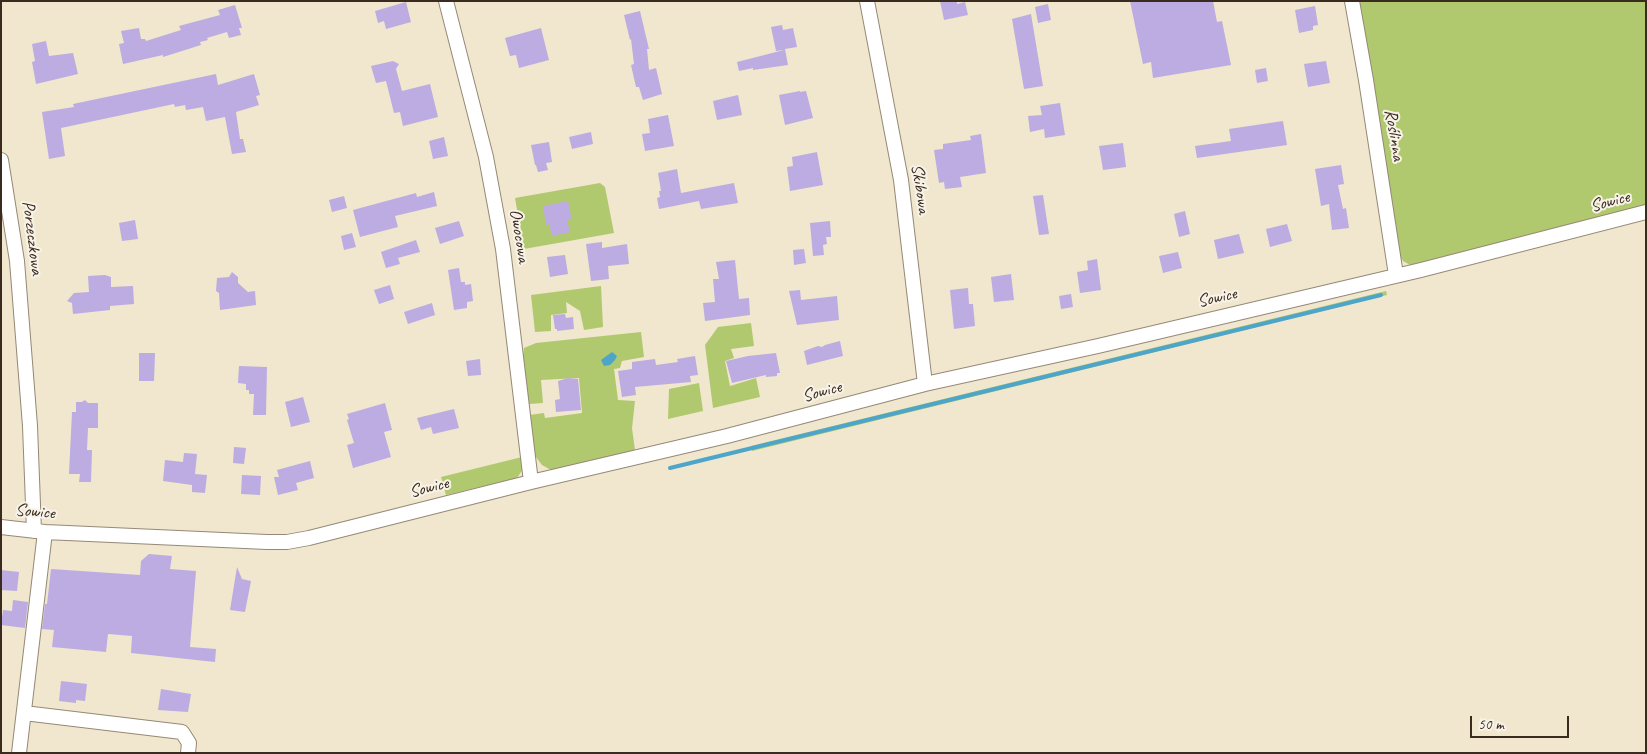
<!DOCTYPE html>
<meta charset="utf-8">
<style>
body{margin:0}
#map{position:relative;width:1647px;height:754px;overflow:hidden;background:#f0e7ce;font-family:Caveat,sans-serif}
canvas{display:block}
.frame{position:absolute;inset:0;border:2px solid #3b2a1e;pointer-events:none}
.scale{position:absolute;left:1470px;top:716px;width:99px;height:22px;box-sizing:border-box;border:2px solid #3b2a1e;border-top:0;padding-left:6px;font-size:15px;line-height:18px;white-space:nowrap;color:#3b2a1e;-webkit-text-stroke:4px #f7f3e8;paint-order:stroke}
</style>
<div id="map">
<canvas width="1647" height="754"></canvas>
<div class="frame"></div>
<div class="scale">50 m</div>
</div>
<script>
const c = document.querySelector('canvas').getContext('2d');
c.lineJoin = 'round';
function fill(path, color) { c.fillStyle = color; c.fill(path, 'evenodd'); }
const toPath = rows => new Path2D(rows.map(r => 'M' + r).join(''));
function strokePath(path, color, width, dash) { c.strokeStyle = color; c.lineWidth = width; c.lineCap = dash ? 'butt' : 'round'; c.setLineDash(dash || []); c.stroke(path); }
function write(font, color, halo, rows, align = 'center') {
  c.font = font + ' Caveat,sans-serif'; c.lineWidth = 4; c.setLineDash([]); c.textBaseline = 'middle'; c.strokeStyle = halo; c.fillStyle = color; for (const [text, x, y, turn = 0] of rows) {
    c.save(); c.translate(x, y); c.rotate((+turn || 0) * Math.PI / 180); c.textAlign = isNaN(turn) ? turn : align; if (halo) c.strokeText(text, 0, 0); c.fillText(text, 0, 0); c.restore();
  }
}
const green = toPath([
 [1356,1,1646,1,1646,206,1412,266,1403,261,1397,251],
 [600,183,605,187,614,233,524,249,515,198],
 [601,286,603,327,584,330,580,311,566,302,567,313,551,315,551,331,535,332,531,295],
 [1386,291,1387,295,752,451,751,446],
 [751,323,754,346,731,349,734,358,725,361,730,386,756,378,760,397,713,408,705,345,718,327],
 [641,332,644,357,622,361,620,368,614,369,618,400,635,401,632,428,635,450,572,467,551,470,542,465,533,453,529,415,544,413,545,418,582,413,579,378,541,380,543,403,529,404,527,399,523,357,524,348,536,343],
 [699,383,703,411,668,419,669,389],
 [522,457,523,469,517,478,446,495,441,477]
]);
const water = toPath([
 [612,352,617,356,615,360,610,365,604,366,601,360]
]);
const stream = toPath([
 [670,468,1381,295]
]);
const building = toPath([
 [940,1,957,1,957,4,965,2,968,15,944,20],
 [1130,1,1213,1,1217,22,1222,21,1231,65,1153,78,1151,62,1143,64],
 [406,2,411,22,386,29,384,21,378,23,375,11],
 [1048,4,1051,20,1038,23,1035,7],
 [235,5,242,28,239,28,241,35,229,38,227,32,207,38,208,40,200,42,201,45,163,57,163,55,123,64,119,44,124,43,121,31,139,28,141,39,145,39,146,41,181,30,179,26,220,15,218,10],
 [1315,6,1318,25,1313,26,1313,30,1299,33,1295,10],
 [640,11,649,49,647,49,649,70,656,68,662,94,643,100,639,87,636,87,631,65,634,64,631,39,630,40,624,15],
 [1031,14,1043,86,1024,89,1012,19],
 [782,25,783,30,793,28,797,47,785,49,788,65,753,70,753,68,739,71,737,62,784,50,776,51,771,27],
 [541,28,549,60,519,68,516,55,510,56,505,38],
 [46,41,49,56,73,53,78,74,36,84,32,62,35,61,32,44],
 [393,61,399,64,396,69,402,91,430,84,438,117,403,126,400,112,394,113,386,81,376,83,371,66],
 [1326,61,1330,83,1308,87,1304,64],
 [1266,68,1268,81,1257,83,1255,70],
 [216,74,218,85,254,74,260,95,256,96,259,105,236,112,240,139,243,139,246,152,232,154,225,117,206,121,203,107,186,110,185,105,175,107,174,104,61,128,65,156,49,159,42,112,74,107,73,104],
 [800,91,800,92,806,91,813,118,785,125,779,95],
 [738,95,742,115,717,120,713,101],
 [1060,103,1065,135,1045,138,1044,129,1030,132,1028,116,1042,115,1040,106],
 [668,115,674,146,645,151,642,134,650,133,648,119],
 [1283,121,1287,145,1197,158,1195,146,1231,141,1229,129],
 [591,132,593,144,572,149,569,137],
 [981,134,986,173,960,177,962,187,945,189,944,182,939,183,934,150,943,149,943,144,971,140,970,136],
 [444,137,448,156,433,159,429,141],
 [549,142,552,162,546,163,548,170,538,172,536,165,535,165,531,145],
 [1123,143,1126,167,1103,170,1099,146],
 [817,152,823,185,790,191,787,167,793,166,792,157],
 [1341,165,1344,184,1338,185,1343,209,1346,208,1349,228,1332,230,1329,204,1321,206,1315,169],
 [677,169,681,193,734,183,738,203,701,209,699,201,659,209,657,198,660,197,659,191,661,191,658,173],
 [434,192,437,206,395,216,398,227,360,237,353,210,416,193,417,197],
 [1043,195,1049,234,1039,235,1033,196],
 [344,196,347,208,332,212,329,200],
 [568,201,572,220,567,220,570,232,552,236,549,224,546,225,543,206],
 [1185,211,1190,234,1179,237,1174,214],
 [135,220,138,239,122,241,119,223],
 [459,221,464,236,440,244,435,228],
 [830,221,831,237,826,237,827,244,823,245,824,255,813,256,810,223],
 [1287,224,1292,241,1270,247,1266,229],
 [352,233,356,247,344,250,341,236],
 [1239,234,1244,253,1218,259,1214,240],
 [416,240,420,252,398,258,400,264,386,268,381,252],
 [602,242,602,248,627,244,629,264,608,266,609,279,591,281,586,244],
 [804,249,806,263,794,265,793,250],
 [1178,252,1182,268,1163,273,1159,256],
 [565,255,568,274,550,277,547,257],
 [1097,259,1101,290,1080,293,1077,272,1088,270,1087,261],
 [735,260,739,299,749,298,750,315,705,321,703,303,715,302,713,279,719,279,716,262],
 [459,268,461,282,465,282,465,285,471,284,473,301,467,302,467,308,454,310,448,270],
 [232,272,238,277,238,283,248,292,255,291,256,305,220,310,219,293,216,291,217,278,229,277],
 [1011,274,1014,300,994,302,991,277],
 [105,275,111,277,111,287,133,286,134,304,110,306,110,310,73,314,72,303,67,301,74,293,89,292,88,276],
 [390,285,394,299,379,304,374,290],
 [968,288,969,304,973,304,975,326,954,329,950,290],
 [800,290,801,300,837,296,839,320,797,325,789,291],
 [1071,294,1073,307,1061,309,1059,296],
 [432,303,435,315,408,324,404,312],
 [565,314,566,318,573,317,574,329,557,331,557,329,555,329,553,315],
 [840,341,843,356,807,365,804,351,818,346,822,347,825,345],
 [139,353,155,353,154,381,139,381],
 [776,353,780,373,777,373,777,376,766,377,766,375,732,383,726,361,748,356],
 [695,356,698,375,690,376,691,382,635,387,636,395,622,397,618,371,632,369,632,362,655,359,656,365,678,362,677,359],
 [480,359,481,375,468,376,466,361],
 [239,366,267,367,266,415,253,415,254,394,249,394,249,390,246,390,246,384,238,383],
 [568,378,578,379,581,410,556,412,555,400,560,399,558,381],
 [303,397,310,422,291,427,285,402],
 [85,400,88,403,98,403,98,428,88,428,87,450,92,450,91,482,79,482,80,474,69,474,72,412,76,412,76,402,82,402],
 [385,403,392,430,384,432,391,457,353,468,347,445,354,443,347,420,349,419,347,414],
 [454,409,459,428,433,434,431,427,421,430,417,418],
 [234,447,246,448,244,464,233,463],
 [184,453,197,454,195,474,207,475,205,493,192,492,192,485,163,481,165,460,183,462],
 [310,461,314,478,296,483,298,490,278,495,274,477,279,477,277,470],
 [242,475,261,476,260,495,241,494],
 [149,554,172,556,170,569,196,571,190,647,216,649,215,662,131,653,132,636,108,634,106,652,52,647,54,630,42,629,45,604,47,604,51,569,140,575,141,561],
 [237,567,242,579,251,581,245,612,230,610],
 [1,570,19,572,17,591,1,590],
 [13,600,28,602,25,628,1,625,3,610,12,611],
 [61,681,87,684,85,701,76,700,76,703,59,701],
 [161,689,191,694,188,712,158,710]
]);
const street = toPath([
 [446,1,486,157,503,249,531,482],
 [867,1,901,180,925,384],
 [1352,1,1366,80,1396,275],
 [1,160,17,261,30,426,34,531],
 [1,527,45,532,267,542,287,542,309,538,531,482,727,436,925,384,1098,346,1421,270,1646,212],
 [24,713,182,732,189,743,188,753],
 [19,753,45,532]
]);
const streetNames = [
 ["Roślinna",1394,135,81],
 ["Skibowa",920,189,82],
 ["Sowice",1610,202,-15],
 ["Owocowa",519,236,81],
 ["Porzeczkowa",32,238,83],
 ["Sowice",1217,298,-13],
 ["Sowice",822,392,-15],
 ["Sowice",429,488,-14],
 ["Sowice",35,512,5]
];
fill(green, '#b1c96e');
fill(water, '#4ea5ca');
strokePath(stream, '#4ea5ca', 4);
fill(building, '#bcace1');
strokePath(street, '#968876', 16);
strokePath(street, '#fff', 14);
write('18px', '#3b2a1e', '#f7f3e8', streetNames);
</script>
